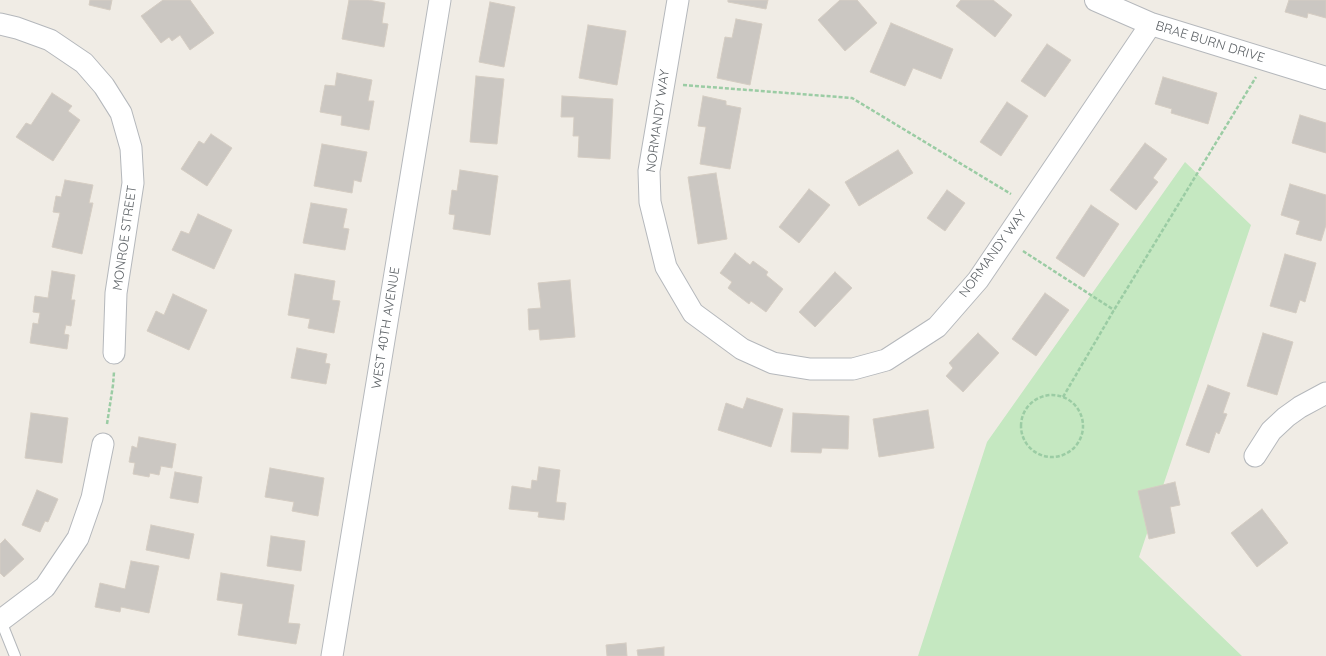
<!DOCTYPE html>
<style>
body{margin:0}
canvas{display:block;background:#f0ece5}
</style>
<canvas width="1326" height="656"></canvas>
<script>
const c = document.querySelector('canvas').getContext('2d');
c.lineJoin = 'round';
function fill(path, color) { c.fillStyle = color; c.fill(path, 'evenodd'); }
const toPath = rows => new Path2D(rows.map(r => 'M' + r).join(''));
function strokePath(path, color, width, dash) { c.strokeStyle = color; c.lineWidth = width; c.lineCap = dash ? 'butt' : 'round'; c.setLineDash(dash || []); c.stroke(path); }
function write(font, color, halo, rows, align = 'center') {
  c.font = font + ' Quicksand,sans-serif'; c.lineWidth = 3.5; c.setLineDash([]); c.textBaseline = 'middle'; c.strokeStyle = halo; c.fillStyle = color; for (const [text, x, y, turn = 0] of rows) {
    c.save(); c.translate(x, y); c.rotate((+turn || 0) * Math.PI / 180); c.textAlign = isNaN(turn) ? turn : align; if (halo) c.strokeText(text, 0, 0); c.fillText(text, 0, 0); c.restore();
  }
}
const green = toPath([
 [1185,162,1251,225,1139,557,1242,656,918,656,987,442]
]);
const building = toPath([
 [90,0,112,0,110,10,89,5,90,0],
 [163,0,190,0,214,33,190,50,180,35,172,41,169,37,161,43,141,16,163,0],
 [349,0,368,0,385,3,382,23,388,24,384,47,342,39,349,0],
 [728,0,768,0,766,9,728,2,728,0],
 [840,0,857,0,877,23,845,51,818,20,840,0],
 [961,0,993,0,1012,15,995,37,956,6,961,0],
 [1289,0,1326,0,1326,18,1308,13,1307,18,1285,12,1289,0],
 [490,2,515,7,504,67,479,62,490,2],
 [736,19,762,24,750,85,717,78,725,37,732,38,736,19],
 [891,23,953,49,941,79,913,68,905,86,870,72,891,23],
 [588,25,626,31,617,85,579,78,588,25],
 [1047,44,1071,60,1045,97,1021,81,1047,44],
 [337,73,372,80,368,101,374,101,369,130,341,125,342,116,320,112,325,85,335,86,337,73],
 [476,76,504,79,497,144,470,142,476,76],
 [1163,77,1217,93,1208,124,1171,113,1172,109,1155,104,1163,77],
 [52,93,72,106,68,111,80,120,53,161,16,137,26,123,31,125,52,93],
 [562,96,613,99,610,159,578,157,579,136,573,136,574,117,561,117,562,96],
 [703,96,726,101,726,105,741,108,730,169,700,164,706,127,698,126,703,96],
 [1007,102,1028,116,1001,156,980,142,1007,102],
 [1300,115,1326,123,1326,153,1292,143,1300,115],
 [211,134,232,148,207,186,181,169,199,141,204,144,211,134],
 [1145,143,1167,159,1153,178,1158,182,1136,210,1110,190,1145,143],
 [322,144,367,152,361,182,354,180,352,193,314,186,322,144],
 [898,150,913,173,859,206,845,182,898,150],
 [460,170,498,176,490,235,453,229,455,215,449,214,452,190,457,191,460,170],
 [716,173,727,239,698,244,688,177,716,173],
 [65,180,93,185,89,203,93,203,82,254,52,247,60,213,53,212,56,196,61,197,65,180],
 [1290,184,1326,195,1326,225,1321,241,1296,234,1300,221,1281,215,1290,184],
 [809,189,830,205,799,243,779,227,809,189],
 [947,190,965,203,945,231,927,218,947,190],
 [311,203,347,209,343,228,349,229,345,250,303,243,311,203],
 [1091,205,1119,224,1084,277,1056,258,1091,205],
 [198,214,232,230,214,269,172,250,181,231,189,234,198,214],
 [735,253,750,265,753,261,768,272,766,275,783,289,766,312,751,301,749,304,728,288,732,282,720,273,735,253],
 [1285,254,1316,263,1305,302,1300,300,1296,313,1270,306,1285,254],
 [52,271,75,275,71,300,75,300,71,326,66,325,64,334,69,335,67,349,30,343,33,323,38,324,40,313,33,312,35,296,48,298,52,271],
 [835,272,852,288,815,327,799,312,835,272],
 [295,274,335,281,332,300,340,301,334,333,308,328,310,319,288,315,295,274],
 [570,280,575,337,540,340,539,329,529,330,528,309,541,308,538,283,570,280],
 [1045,293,1069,310,1036,356,1012,339,1045,293],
 [173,294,207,310,189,350,147,331,156,311,164,315,173,294],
 [978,333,999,353,963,392,946,376,953,368,949,363,978,333],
 [1263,333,1293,342,1277,395,1247,386,1263,333],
 [297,348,327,354,325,363,330,364,326,384,291,378,297,348],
 [1208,385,1230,393,1223,413,1227,414,1219,434,1216,432,1209,453,1186,445,1208,385],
 [747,398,783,409,771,447,718,430,726,403,743,409,747,398],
 [928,410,934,448,879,457,873,419,928,410],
 [31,413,68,418,62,463,25,458,31,413],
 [793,413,849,416,848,449,822,448,821,453,791,452,793,413],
 [139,437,176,444,172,468,161,466,159,475,150,473,149,477,133,474,135,463,129,462,132,446,137,448,139,437],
 [539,467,560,470,556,502,566,503,564,520,538,517,539,512,509,509,512,486,531,489,532,480,537,481,539,467],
 [270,468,324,478,318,516,292,511,294,502,265,497,270,468],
 [175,472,202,477,198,503,170,498,175,472],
 [1175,482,1180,505,1170,507,1175,533,1149,539,1138,491,1175,482],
 [37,490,58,499,48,522,45,521,40,532,22,525,37,490],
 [1262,509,1288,543,1257,567,1231,533,1262,509],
 [151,525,194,534,189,559,146,550,151,525],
 [271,536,305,541,301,571,267,566,271,536],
 [5,539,24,559,4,577,0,573,0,544,5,539],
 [131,561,159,566,149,613,121,607,120,612,95,607,100,583,125,589,131,561],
 [221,573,294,585,288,623,300,624,296,644,238,635,243,604,217,600,221,573],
 [626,643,627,656,607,656,606,645,626,643],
 [664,647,664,656,638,656,637,650,664,647]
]);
const path = toPath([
 [683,85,852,98,1011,194],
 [1023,251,1114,310],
 '1021 426a31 31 0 1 1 62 0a31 31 0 1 1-62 0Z',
 [1063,397,1114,310,1256,77],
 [107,424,113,385,114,372]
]);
const service = toPath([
 [1,621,15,656]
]);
const minor = toPath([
 [678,0,649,171,650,202,666,267,693,313,742,349,773,363,810,369,853,369,886,360,937,327,978,280,1151,24],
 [0,24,17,28,50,40,84,63,104,86,121,113,131,148,133,183,116,293,114,353],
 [1255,456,1271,431,1286,417,1300,407,1326,393],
 [0,621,45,587,78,538,92,498,103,444],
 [332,656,440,0]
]);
const tertiary = toPath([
 [1096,0,1151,24,1326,78]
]);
const streetNames = [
 ["BRAE BURN DRIVE",1210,42,17],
 ["NORMANDY WAY",658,121,-82],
 ["MONROE STREET",125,238,-82],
 ["NORMANDY WAY",993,254,-54],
 ["WEST 40TH AVENUE",386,328,-81]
];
fill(green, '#c5e8c1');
fill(building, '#cbc7c2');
strokePath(building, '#d5cdc3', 1);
strokePath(service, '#b5b8bc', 12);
strokePath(minor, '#b5b8bc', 23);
strokePath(tertiary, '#b5b8bc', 24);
strokePath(path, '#9bcca4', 2.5, [4, 2]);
strokePath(service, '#fff', 10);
strokePath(minor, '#fff', 21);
strokePath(tertiary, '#fff', 22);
write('13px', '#5d6266', '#fff', streetNames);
</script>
